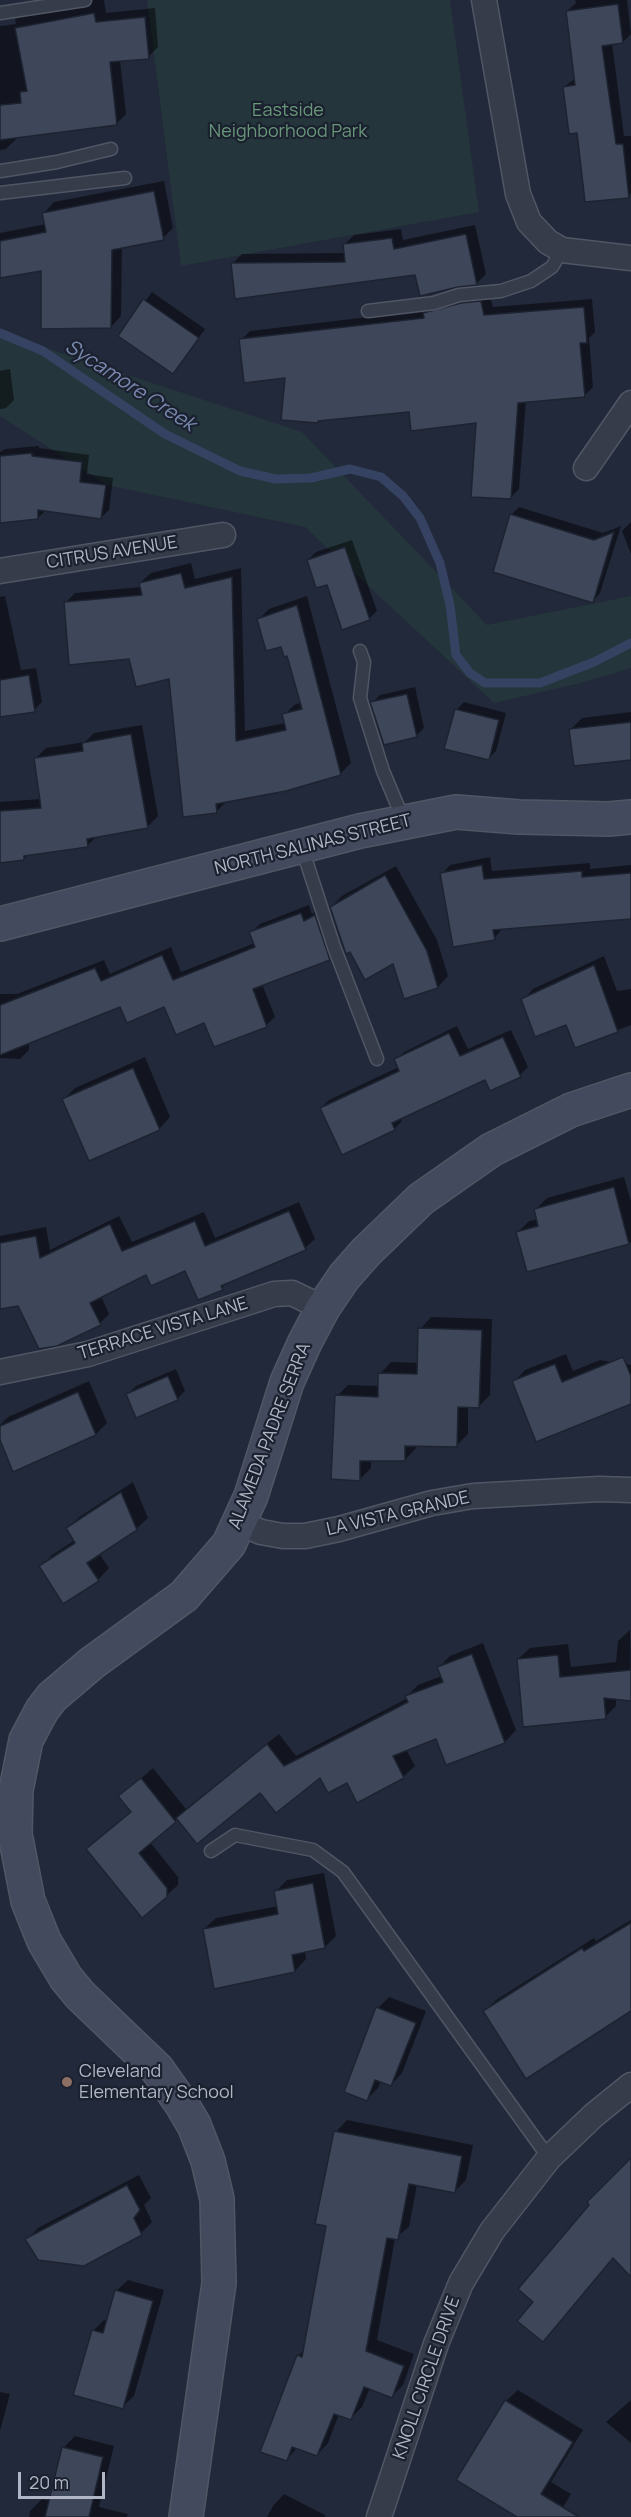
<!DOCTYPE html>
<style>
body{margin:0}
#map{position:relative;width:631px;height:2517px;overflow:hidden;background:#22293a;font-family:Manrope,sans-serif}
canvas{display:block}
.scale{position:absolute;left:18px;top:2472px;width:87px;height:27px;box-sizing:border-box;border:3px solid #b1b6c6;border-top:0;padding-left:8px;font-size:18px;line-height:21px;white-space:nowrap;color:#b1b6c6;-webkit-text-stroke:4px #1b212f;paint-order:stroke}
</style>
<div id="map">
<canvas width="631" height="2517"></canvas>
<div class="scale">20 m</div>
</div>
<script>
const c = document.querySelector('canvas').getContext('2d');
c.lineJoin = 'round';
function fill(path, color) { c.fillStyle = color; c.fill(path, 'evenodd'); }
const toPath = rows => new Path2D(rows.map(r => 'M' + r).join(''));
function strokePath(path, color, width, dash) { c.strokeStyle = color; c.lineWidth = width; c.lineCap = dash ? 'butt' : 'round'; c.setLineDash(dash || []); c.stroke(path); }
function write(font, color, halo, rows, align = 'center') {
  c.font = font + ' Manrope,sans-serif'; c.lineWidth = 4.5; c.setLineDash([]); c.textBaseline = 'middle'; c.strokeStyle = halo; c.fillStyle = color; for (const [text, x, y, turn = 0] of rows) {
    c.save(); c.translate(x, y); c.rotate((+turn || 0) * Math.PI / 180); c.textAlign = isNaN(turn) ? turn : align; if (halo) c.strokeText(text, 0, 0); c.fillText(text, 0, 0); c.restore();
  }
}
const green = toPath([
 [147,0,450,0,479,212,181,266],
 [0,333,302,432,487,625,631,596,631,668,581,683,494,703,305,527,107,485,0,416]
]);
const shadow = toPath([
 [90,0,104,0,106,13,155,8,158,47,148,57,120,60,126,114,116,124,15,136,16,139,6,149,0,150,0,26,16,24,15,20,25,10],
 [575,0,627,0,631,34,623,42,612,43,624,136,631,136,631,193,628,196,579,131,564,87,576,78,567,11,576,3],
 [164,181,173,228,163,238,122,246,121,316,111,327,42,269,0,277,0,233,46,224,44,213,54,202],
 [475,225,486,274,476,284,458,285,416,273,232,264,242,254,345,253,344,245,354,235,401,229,403,240],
 [152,292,205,329,173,372,120,335],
 [489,293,493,307,592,299,595,332,589,338,593,387,584,396,526,400,519,489,510,498,477,422,411,411,286,377,241,340,250,331,428,310,434,304],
 [10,369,14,400,6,408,0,409,0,371],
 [39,446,39,448,89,455,87,474,113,478,109,510,101,518,46,510,38,518,0,522,0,452,5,449],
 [519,507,603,533,621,526,600,593,593,601,511,515],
 [631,522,631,554,622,531],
 [352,540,377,611,369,619,308,560,316,552],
 [191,563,195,579,241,568,245,731,286,723,284,715,294,705,302,702,288,654,259,619,269,609,307,596,351,763,341,773,226,802,216,812,170,677,130,657,65,603,75,593,141,587,140,583,151,573],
 [5,596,21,670,36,668,42,702,34,710,0,716,0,597],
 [415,687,424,728,416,736,372,703,380,695],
 [464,702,506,713,496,751,488,759,456,710],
 [631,712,631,758,571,729,582,718],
 [142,725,158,816,147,827,97,836,87,846,28,854,24,859,0,861,0,802,41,799,36,758,46,748,85,742,94,733],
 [490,857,492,871,590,863,590,869,631,865,631,918,503,928,494,938,442,874,450,865],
 [396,866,437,940,448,976,438,987,394,962,331,907,342,896],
 [309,905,312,914,324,907,338,950,329,958,262,984,275,1017,266,1025,205,1021,165,1005,121,1005,29,1042,29,1050,20,1059,0,1058,0,994,17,994,104,960,110,974,171,947,181,972,255,943,251,933,260,924],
 [604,956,617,991,631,989,631,1025,576,1046,567,1023,523,1000,533,989],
 [457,1026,468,1049,511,1030,528,1067,520,1075,485,1078,400,1118,402,1121,394,1129,321,1108,329,1100,399,1067,396,1060,404,1052],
 [145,1057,170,1117,159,1129,64,1099,75,1088],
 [624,1177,631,1201,631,1242,528,1270,518,1232,529,1221,538,1219,536,1209,547,1198],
 [299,1202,315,1239,305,1248,229,1281,222,1288,186,1269,147,1273,101,1296,109,1314,100,1323,19,1304,0,1308,0,1236,46,1227,50,1250,119,1216,132,1242,204,1212,215,1238],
 [431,1317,492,1319,490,1395,479,1406,468,1406,468,1434,456,1446,416,1445,416,1448,405,1460,371,1459,371,1468,360,1479,337,1396,348,1385,379,1386,380,1374,391,1362,419,1363,420,1329],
 [566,1354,573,1371,600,1360,631,1365,631,1402,514,1382,525,1370],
 [176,1369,185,1391,177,1399,128,1394,136,1386],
 [89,1381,107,1423,96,1434,0,1436,0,1425,8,1417],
 [133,1482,148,1518,136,1529,99,1553,109,1568,98,1580,41,1566,52,1555,75,1540,68,1529,79,1517],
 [630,1630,631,1700,616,1698,616,1706,605,1717,518,1659,530,1648,568,1644,571,1667,616,1662,618,1641],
 [483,1643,516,1730,505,1742,447,1763,437,1737,406,1749,415,1766,403,1777,348,1781,321,1776,260,1791,178,1818,150,1842,178,1877,178,1885,166,1896,88,1849,132,1811,121,1796,153,1768,186,1809,279,1734,296,1756,408,1698,407,1696,418,1685,442,1676,439,1667,450,1656],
 [324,1873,336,1936,325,1947,305,1951,306,1959,295,1971,204,1929,216,1918,278,1906,275,1892,287,1880],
 [631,1920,631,2009,485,2011,496,2000,594,1938,596,1941],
 [389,1997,426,2011,402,2073,391,2085,381,2081,378,2088,367,2099,378,2008],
 [347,2120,473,2145,466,2180,455,2191,417,2184,409,2227,395,2238,377,2340,414,2354,403,2385,392,2396,370,2388,362,2407,351,2418,339,2414,328,2443,317,2455,298,2447,286,2460,298,2356,304,2350,328,2225,336,2132],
 [139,2175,151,2198,144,2205,152,2222,141,2233,27,2240,38,2228],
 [128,2280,164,2290,134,2396,122,2407,93,2331,104,2320,108,2321,116,2291],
 [518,2390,583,2430,551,2482,571,2494,557,2517,520,2517,506,2401],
 [0,2392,10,2394,0,2431],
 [631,2400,631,2443,606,2422],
 [75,2436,114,2446,99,2507,128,2514,127,2517,29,2517,30,2511,42,2499,50,2501,63,2448],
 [284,2494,325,2515,325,2517,267,2517,273,2506]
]);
const stream = toPath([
 [0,333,43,351,165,434,240,471,276,479,311,478,350,469,381,477,403,496,420,518,440,563,450,605,456,655,470,673,485,683,540,683,594,662,631,643]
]);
const building = toPath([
 [618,4,623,43,602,46,616,144,623,144,629,198,585,202,577,133,569,134,563,87,575,85,566,11,618,4],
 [94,13,96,22,145,17,149,59,110,62,117,125,0,140,0,105,21,103,20,92,27,91,15,28,94,13],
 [154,191,164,240,112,250,111,328,41,329,41,271,0,278,0,241,46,232,42,213,154,191],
 [466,234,477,285,458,287,420,296,415,275,235,299,231,263,345,262,343,244,392,238,394,249,466,234],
 [143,299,199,338,173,374,118,336,143,299],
 [481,301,484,315,584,307,587,343,580,343,585,397,518,403,511,499,471,497,476,423,411,431,409,412,318,421,318,423,281,420,285,378,244,383,239,339,424,318,423,313,461,303,481,301],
 [32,453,32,456,82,462,80,482,106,485,101,519,38,510,38,519,0,523,0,456,32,453],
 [510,514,594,540,614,532,593,603,493,572,510,514],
 [345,547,370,620,342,630,327,585,316,588,307,560,345,547],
 [181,573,185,588,232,577,236,741,286,730,282,714,302,709,287,656,284,657,281,647,266,651,257,619,297,605,341,775,286,791,216,804,217,813,183,817,169,679,136,687,129,659,69,665,64,602,142,595,139,583,181,573],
 [29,675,35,712,0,717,0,680,29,675],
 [407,694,417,737,384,745,370,702,407,694],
 [455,709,499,720,489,760,444,749,455,709],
 [631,722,631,760,574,766,569,729,631,722],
 [131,734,148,828,87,839,88,847,24,856,24,860,0,863,0,811,41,808,34,758,83,751,82,743,131,734],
 [482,865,484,879,582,871,582,877,631,873,631,919,493,930,495,940,453,947,440,873,482,865],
 [385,875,427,951,438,988,404,999,393,964,365,980,350,952,346,954,330,907,385,875],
 [301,913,304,921,315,915,330,960,253,989,267,1027,214,1047,204,1023,176,1035,164,1007,127,1023,120,1007,0,1055,0,1005,95,968,101,981,162,955,173,980,255,947,249,932,301,913],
 [594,965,618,1032,575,1048,566,1025,535,1037,521,999,594,965],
 [449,1033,460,1056,503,1037,521,1077,490,1091,485,1080,392,1123,395,1130,342,1155,320,1108,399,1071,394,1059,449,1033],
 [133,1068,160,1130,89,1161,62,1099,133,1068],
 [614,1187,629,1244,527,1272,516,1232,538,1226,534,1209,614,1187],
 [289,1211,306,1250,221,1286,223,1290,198,1300,185,1271,151,1286,146,1275,90,1303,101,1325,57,1346,39,1349,18,1306,0,1309,0,1243,36,1236,40,1258,110,1224,122,1251,195,1221,205,1246,289,1211],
 [418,1328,482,1330,479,1408,458,1407,457,1447,405,1446,405,1461,360,1461,360,1481,331,1479,335,1395,378,1397,378,1373,417,1374,418,1328],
 [623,1357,631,1376,631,1404,536,1442,512,1381,555,1364,562,1382,623,1357],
 [168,1376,178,1400,136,1418,126,1394,168,1376],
 [78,1392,96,1435,13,1472,0,1440,0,1426,78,1392],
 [121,1492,137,1530,87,1563,99,1581,63,1604,39,1566,75,1543,66,1528,121,1492],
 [472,1654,505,1743,446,1765,436,1739,393,1756,404,1778,357,1803,347,1783,328,1793,320,1778,276,1813,260,1793,197,1844,176,1818,267,1744,284,1766,408,1702,405,1696,443,1682,437,1667,472,1654],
 [558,1655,560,1677,631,1670,631,1701,604,1698,606,1719,523,1727,517,1659,558,1655],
 [141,1778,176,1822,139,1853,167,1888,167,1897,142,1918,86,1849,131,1812,118,1796,141,1778],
 [313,1883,325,1948,292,1955,295,1972,214,1989,203,1929,278,1914,274,1891,313,1883],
 [631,1923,631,2011,526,2079,483,2011,582,1948,584,1951,631,1923],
 [376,2007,416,2023,391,2086,375,2080,367,2101,344,2092,376,2007],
 [334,2131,462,2156,455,2193,409,2184,398,2240,387,2238,366,2351,404,2366,392,2398,364,2387,351,2420,334,2414,317,2456,292,2447,287,2461,260,2452,297,2355,302,2357,326,2226,315,2224,334,2131],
 [631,2158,631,2277,613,2258,543,2342,517,2321,533,2302,518,2289,589,2205,587,2202,631,2158],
 [127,2185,140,2210,134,2218,142,2235,84,2266,38,2260,25,2239,127,2185],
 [115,2290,153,2301,123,2409,73,2395,92,2330,103,2333,115,2290],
 [505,2400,573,2442,541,2494,579,2517,517,2517,456,2480,505,2400],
 [62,2447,103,2457,89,2517,45,2517,62,2447]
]);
const lane = toPath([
 [0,13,85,0],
 [0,171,57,162,111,149],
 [0,193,125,178],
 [368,311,434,303,459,295,501,291,531,281,552,267,562,250],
 [360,651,364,662,360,698,383,771,404,821],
 [302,848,334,947,377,1059],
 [211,1851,235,1835,313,1850,343,1872,549,2158]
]);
const street = toPath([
 [484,0,518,194,529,222,548,242,562,250,631,258],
 [586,468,631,403],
 [0,571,223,535],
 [0,1372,88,1354,274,1294,292,1293,323,1308],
 [240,1523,261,1532,283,1536,305,1536,339,1529,432,1503,473,1496,599,1489,631,1490],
 [379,2517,436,2344,461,2283,492,2231,549,2158,594,2115,631,2085]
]);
const secondary = toPath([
 [0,924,360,831,456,812,519,817,609,819,631,817],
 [186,2517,219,2283,217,2199,208,2161,194,2125,181,2103,157,2069,80,1995,66,1978,44,1941,28,1901,15,1834,16,1790,26,1740,42,1710,52,1697,92,1663,184,1596,229,1544,251,1496,287,1382,305,1342,323,1308,344,1277,366,1252,421,1199,491,1150,571,1110,631,1090]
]);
const markers = [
 [67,2082,6,"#8d6e63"]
];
const parkNames = [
 ["Eastside",288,111],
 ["Neighborhood Park",288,132]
];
const streetNames = [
 ["CITRUS AVENUE",112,553,-9],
 ["NORTH SALINAS STREET",313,845,-14],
 ["TERRACE VISTA LANE",163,1329,-17],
 ["ALAMEDA PADRE SERRA",270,1436,-69],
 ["LA VISTA GRANDE",398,1514,-13],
 ["KNOLL CIRCLE DRIVE",427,2378,-71]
];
const poiNames = [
 ["Cleveland",79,2072],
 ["Elementary School",79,2093]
];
const waterNames = [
 ["Sycamore Creek",130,386,33]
];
fill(green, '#24353b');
fill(shadow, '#0007');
strokePath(stream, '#364261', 9);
fill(building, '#3e4759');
strokePath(building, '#1d2331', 1.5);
strokePath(lane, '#515665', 15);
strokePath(street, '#515665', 27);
strokePath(secondary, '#515665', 36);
strokePath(lane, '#363c4a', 12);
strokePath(street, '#363c4a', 24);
strokePath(secondary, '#444a5d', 33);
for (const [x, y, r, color] of markers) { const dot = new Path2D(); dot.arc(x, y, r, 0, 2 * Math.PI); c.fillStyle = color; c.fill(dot); strokePath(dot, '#1b212f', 2); }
write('18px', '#689779', '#1b212f', parkNames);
write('18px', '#b1b6c6', '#1b212f', streetNames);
write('18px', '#b1b6c6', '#1b212f', poiNames, 'left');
write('italic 20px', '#7988ae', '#1b212f', waterNames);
</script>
